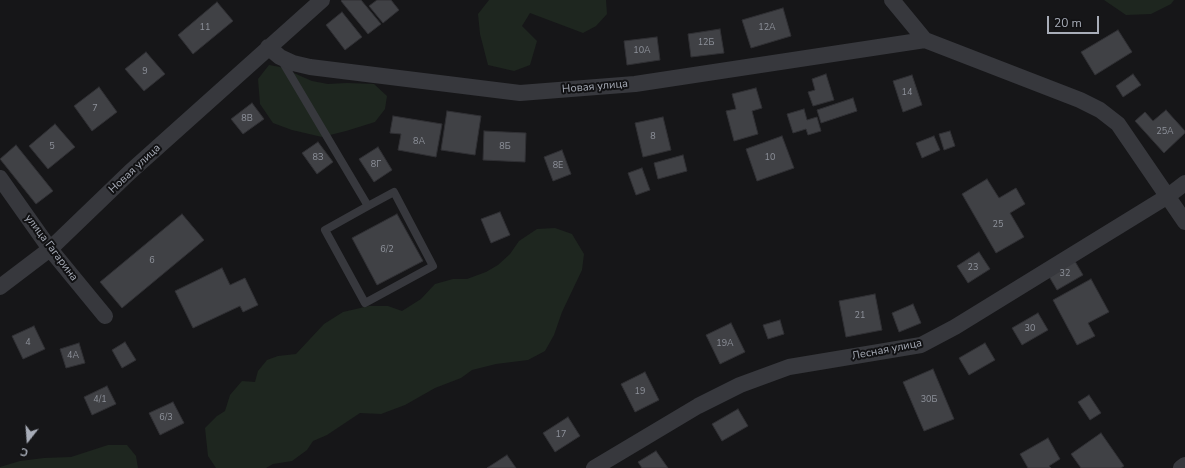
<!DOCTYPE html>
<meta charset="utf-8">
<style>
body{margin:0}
#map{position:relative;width:1185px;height:468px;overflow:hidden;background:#161618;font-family:"Nunito Sans",sans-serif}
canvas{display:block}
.north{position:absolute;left:8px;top:420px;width:40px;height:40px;-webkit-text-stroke:3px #111113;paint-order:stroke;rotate:197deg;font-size:11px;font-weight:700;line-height:16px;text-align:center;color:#a8adb8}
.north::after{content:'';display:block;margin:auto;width:14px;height:18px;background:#a8adb8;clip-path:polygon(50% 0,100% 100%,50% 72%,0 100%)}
.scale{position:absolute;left:1047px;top:16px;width:52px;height:18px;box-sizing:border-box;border:2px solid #a8adb8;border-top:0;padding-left:5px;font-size:12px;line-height:14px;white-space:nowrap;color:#a8adb8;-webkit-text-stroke:3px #111113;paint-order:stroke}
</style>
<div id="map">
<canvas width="1185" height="468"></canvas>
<div class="north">С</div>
<div class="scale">20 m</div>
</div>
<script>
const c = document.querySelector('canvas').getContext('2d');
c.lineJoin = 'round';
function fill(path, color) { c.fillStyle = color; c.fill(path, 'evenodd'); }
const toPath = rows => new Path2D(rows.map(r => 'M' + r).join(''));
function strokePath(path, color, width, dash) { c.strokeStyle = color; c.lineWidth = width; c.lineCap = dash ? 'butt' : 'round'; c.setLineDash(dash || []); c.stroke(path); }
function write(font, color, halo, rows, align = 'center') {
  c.font = font + ' "Nunito Sans",sans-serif'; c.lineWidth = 4; c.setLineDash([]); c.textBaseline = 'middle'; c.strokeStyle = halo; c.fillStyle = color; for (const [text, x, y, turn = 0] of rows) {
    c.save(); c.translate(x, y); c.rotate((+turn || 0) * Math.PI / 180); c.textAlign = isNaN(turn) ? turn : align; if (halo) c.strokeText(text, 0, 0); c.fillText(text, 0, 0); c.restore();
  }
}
const green = toPath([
 [489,0,606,0,607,14,596,26,583,33,530,13,522,26,537,41,530,65,514,71,488,65,480,34,478,14],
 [1104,0,1174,0,1171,4,1151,14,1126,15],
 [269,65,280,67,312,81,328,84,347,83,374,84,387,96,385,109,375,122,346,131,322,137,292,130,273,123,260,104,258,79],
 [555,228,572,234,584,254,582,270,562,312,554,335,545,351,528,360,496,364,472,370,461,378,435,388,405,405,381,414,360,413,327,435,313,441,307,450,292,461,273,464,266,468,216,468,208,456,205,428,217,416,225,411,230,395,242,381,255,382,258,371,267,360,278,356,296,354,324,324,343,312,369,306,388,306,402,311,421,299,435,284,453,279,467,279,486,272,498,265,510,254,519,241,537,229],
 [108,445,127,445,136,456,138,468,0,468,0,467,20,461,44,458,71,457]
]);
const building = toPath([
 [342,0,361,0,381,24,368,34,341,1,342,0],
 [377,0,391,0,399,10,383,23,369,6,377,0],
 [217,2,233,21,193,54,178,35,217,2],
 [783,8,791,36,751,48,742,20,783,8],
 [342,12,362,37,345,50,326,25,342,12],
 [720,29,724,53,691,57,688,34,720,29],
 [1118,30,1132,52,1095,75,1081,52,1118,30],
 [657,37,660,60,627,65,624,41,657,37],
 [146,52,165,74,144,91,125,69,146,52],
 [826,74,834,100,813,106,808,92,815,90,812,79,826,74],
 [1133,74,1141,85,1123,97,1116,86,1133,74],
 [912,75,922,105,903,112,893,81,912,75],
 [99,87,117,112,92,131,74,106,99,87],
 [756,88,762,108,752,111,758,134,734,141,726,111,736,109,732,94,756,88],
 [853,98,857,111,821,123,817,110,853,98],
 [252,103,264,119,243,134,231,119,252,103],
 [804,109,807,120,817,117,821,131,808,135,806,129,793,133,787,114,804,109],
 [1166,110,1185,131,1185,133,1164,153,1135,121,1145,112,1153,121,1166,110],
 [447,111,481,116,475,155,441,150,447,111],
 [393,116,442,124,436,157,398,150,401,134,390,133,393,116],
 [663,117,671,150,643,157,635,123,663,117],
 [55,124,75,147,48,169,29,146,55,124],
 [484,131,526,133,525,162,483,160,484,131],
 [950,131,955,146,944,150,939,134,950,131],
 [782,136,794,168,757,181,746,149,782,136],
 [934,136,940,150,922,158,916,143,934,136],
 [318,142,333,162,317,174,302,153,318,142],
 [16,145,53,191,36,204,0,159,16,145],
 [378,147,392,170,374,182,359,159,378,147],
 [562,150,571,174,553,181,544,157,562,150],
 [683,155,687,171,658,179,654,163,683,155],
 [642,168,650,190,636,195,628,173,642,168],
 [987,179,999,198,1016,188,1025,204,1010,213,1024,237,996,253,962,194,987,179],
 [500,212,510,235,491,243,481,219,500,212],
 [182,214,204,240,122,308,100,282,182,214],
 [397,214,423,261,377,285,352,238,397,214],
 [979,252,990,269,968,283,957,266,979,252],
 [1073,258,1083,275,1057,290,1047,273,1073,258],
 [222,268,230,285,245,278,258,305,243,312,240,306,193,328,175,291,222,268],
 [1091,279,1109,312,1088,323,1095,336,1077,345,1053,300,1091,279],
 [875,294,882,330,846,337,839,301,875,294],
 [913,304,921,323,899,332,892,313,913,304],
 [1038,313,1048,330,1022,345,1012,328,1038,313],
 [780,320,784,334,768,339,763,325,780,320],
 [731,323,745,352,720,364,706,335,731,323],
 [34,326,45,349,23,359,12,336,34,326],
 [125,342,136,360,122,368,112,350,125,342],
 [79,343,85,363,66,368,60,349,79,343],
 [985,343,995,360,969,375,959,358,985,343],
 [933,369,954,419,924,431,903,382,933,369],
 [645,372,659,400,635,412,621,384,645,372],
 [107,386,116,404,92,415,84,397,107,386],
 [1089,395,1101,413,1090,420,1078,402,1089,395],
 [173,402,184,423,160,435,149,413,173,402],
 [738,409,748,426,722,441,712,424,738,409],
 [568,417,580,436,555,452,543,433,568,417],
 [1101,433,1124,466,1121,468,1081,468,1071,454,1101,433],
 [1048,438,1060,459,1049,466,1051,468,1028,468,1020,454,1048,438],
 [656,451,668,468,642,468,638,462,656,451],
 [507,455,516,468,487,468,507,455]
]);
const service = toPath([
 [282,61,368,206,325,230,365,303,433,266,394,192,368,206]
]);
const minor = toPath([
 [892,0,925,40,1080,100,1100,110,1118,124,1185,222],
 [268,47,280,57,293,63,310,67,520,93,635,84,925,40],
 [0,178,50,249,105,316],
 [0,287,50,249,130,172,322,0],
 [594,468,698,406,740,385,789,367,921,345,955,327,1168,196,1185,183],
 [1181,468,1185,465]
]);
const numberNames = [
 ["11",205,28],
 ["12А",767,28],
 ["12Б",706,43],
 ["10А",642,51],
 ["9",145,72],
 ["14",907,93],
 ["7",95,109],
 ["8В",247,119],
 ["25А",1165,132],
 ["8",653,137],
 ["8А",419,142],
 ["5",52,147],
 ["8Б",505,147],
 ["8З",318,158],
 ["10",770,158],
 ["8Г",376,165],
 ["8Е",558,166],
 ["25",998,225],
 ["6/2",387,250],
 ["6",152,261],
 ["23",973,268],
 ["32",1065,274],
 ["21",860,316],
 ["30",1030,329],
 ["4",28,343],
 ["19А",725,344],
 ["4А",73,356],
 ["19",640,392],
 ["4/1",100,400],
 ["30Б",929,400],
 ["6/3",166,418],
 ["17",561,435]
];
const streetNames = [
 ["Новая улица",595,87,-5],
 ["Новая улица",135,169,-43],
 ["улица Гагарина",51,248,53],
 ["Лесная улица",887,350,-11]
];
fill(green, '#1e261f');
fill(building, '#404145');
strokePath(building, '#303034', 1);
strokePath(service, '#37383d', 8);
strokePath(minor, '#37383d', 16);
write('9px', '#8e929b', null, numberNames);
write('11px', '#a8adb8', '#111113', streetNames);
</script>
